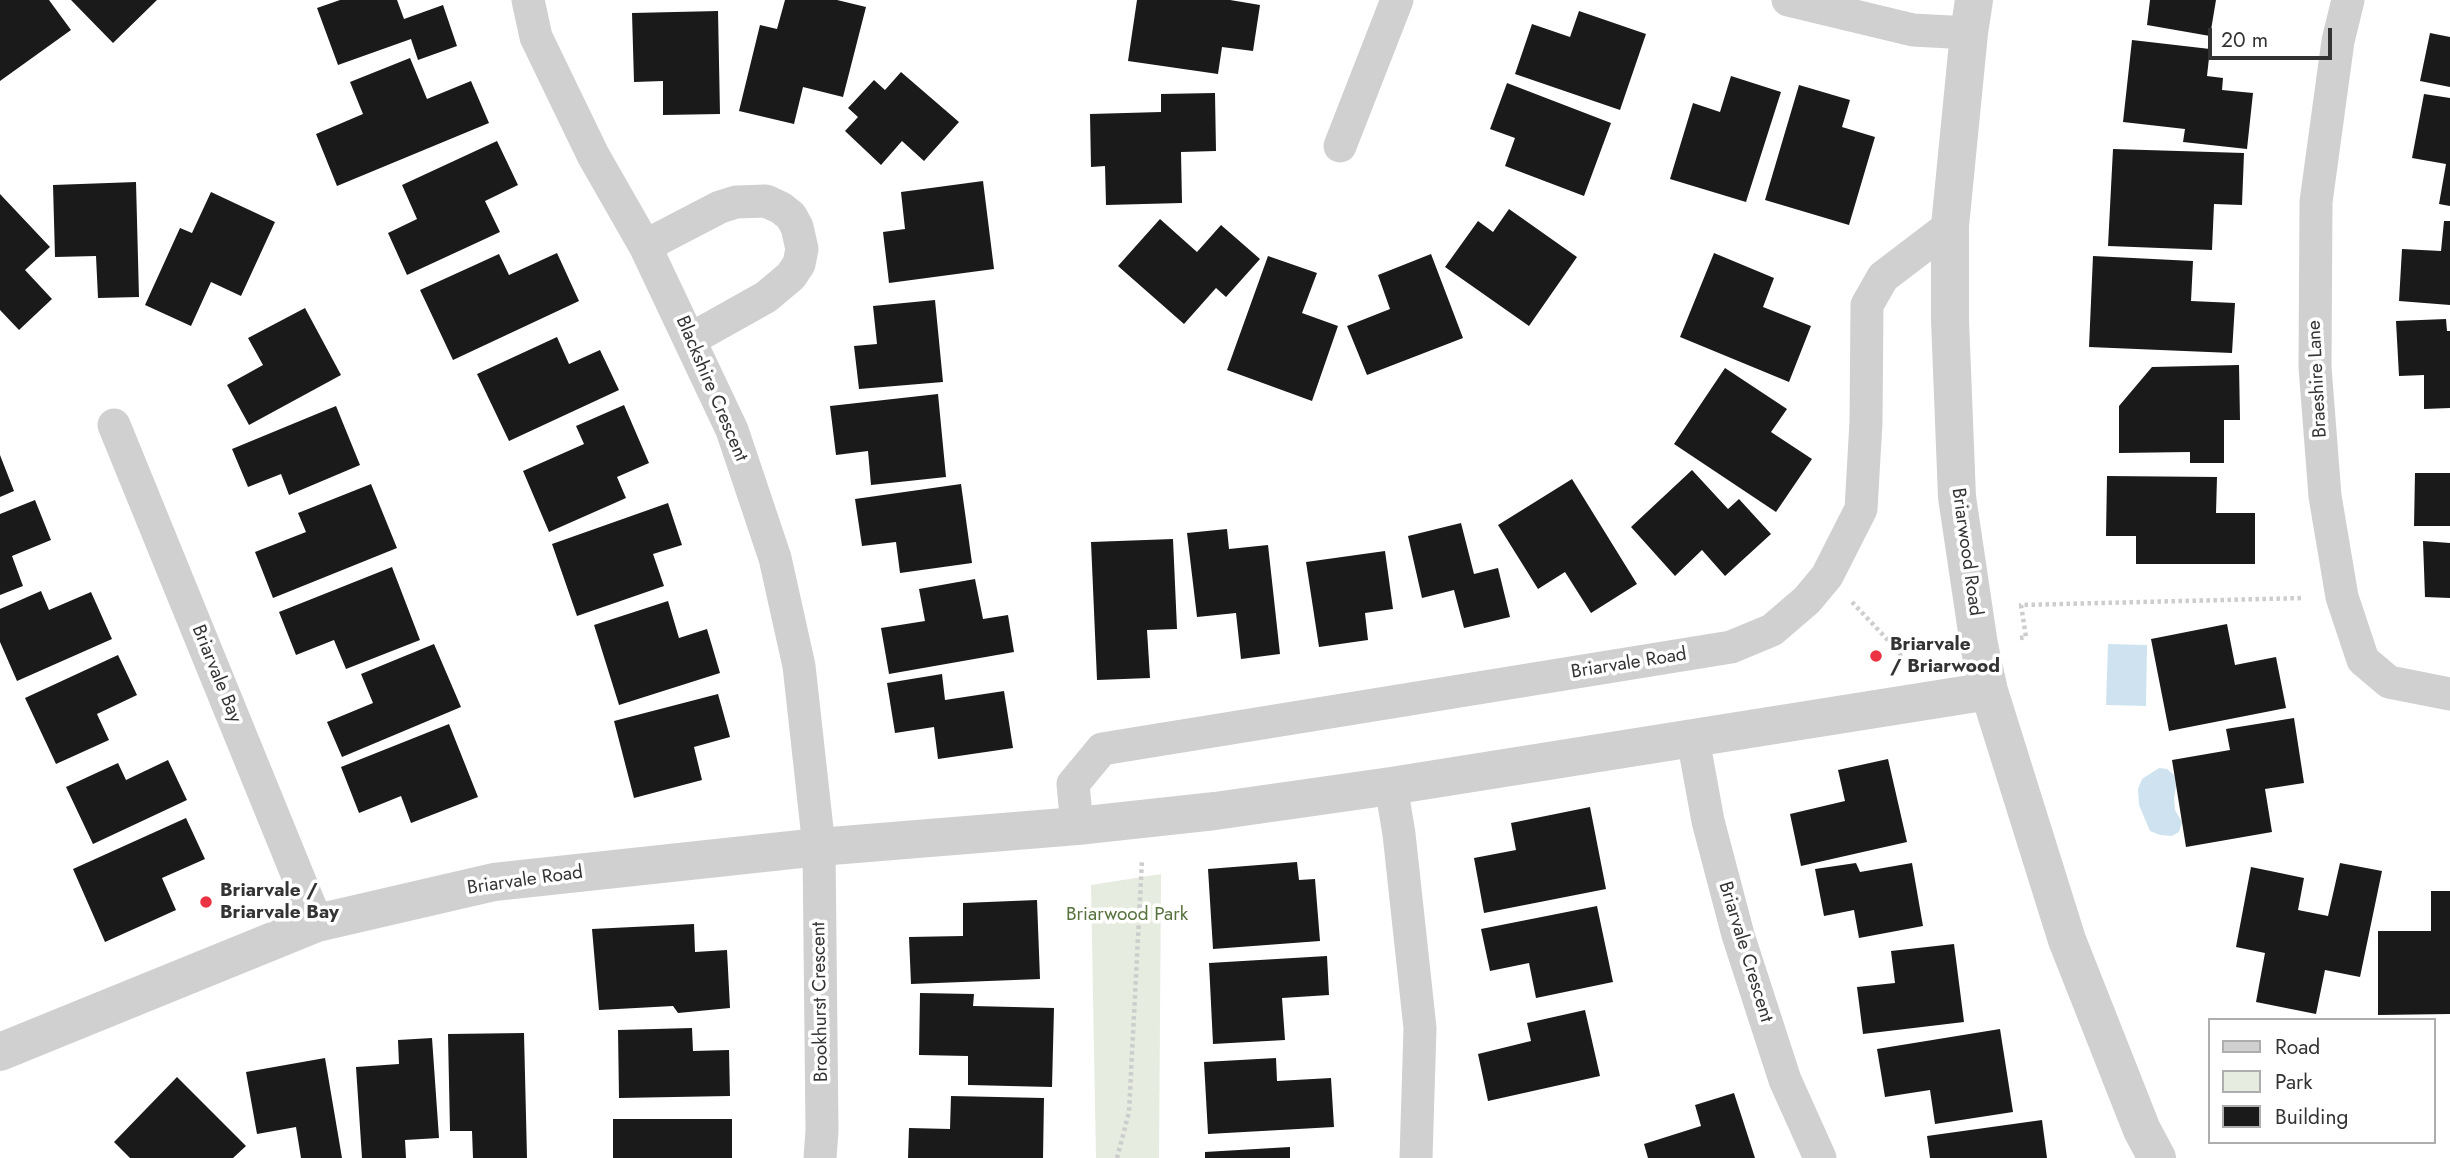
<!DOCTYPE html>
<style>
body{margin:0}
#map{position:relative;width:2450px;height:1158px;overflow:hidden;background:#fff;font-family:Jost,sans-serif}
canvas{display:block}
.legend{position:absolute;left:2208px;top:1018px;width:228px;height:126px;box-sizing:border-box;background:#fff;border:2px solid #adadad;margin:0;padding:9px 12px;list-style:none;font-size:21px;color:#333}
.legend li{display:flex;align-items:center;gap:14px;height:35px}
.legend b{width:35px;border:2px solid #adadad}
.scale{position:absolute;left:2208px;top:28px;width:124px;height:32px;box-sizing:border-box;border:4px solid #333;border-top:0;padding-left:9px;font-size:21px;line-height:24px;white-space:nowrap;color:#333;-webkit-text-stroke:5px #fff;paint-order:stroke}
</style>
<div id="map">
<canvas width="2450" height="1158"></canvas>
<ul class="legend">
<li><b style="height:9px;background:#d0d0d0"></b>Road</li>
<li><b style="height:19px;background:#e6ecdf"></b>Park</li>
<li><b style="height:19px;background:#1a1a1a"></b>Building</li>
</ul>
<div class="scale">20 m</div>
</div>
<script>
const c = document.querySelector('canvas').getContext('2d');
c.lineJoin = 'round';
function fill(path, color) { c.fillStyle = color; c.fill(path, 'evenodd'); }
const toPath = rows => new Path2D(rows.map(r => 'M' + r).join(''));
function strokePath(path, color, width, dash) { c.strokeStyle = color; c.lineWidth = width; c.lineCap = dash ? 'butt' : 'round'; c.setLineDash(dash || []); c.stroke(path); }
function write(font, color, halo, rows, align = 'center') {
  c.font = font + ' Jost,sans-serif'; c.lineWidth = 7; c.setLineDash([]); c.textBaseline = 'middle'; c.strokeStyle = halo; c.fillStyle = color; for (const [text, x, y, turn = 0] of rows) {
    c.save(); c.translate(x, y); c.rotate((+turn || 0) * Math.PI / 180); c.textAlign = isNaN(turn) ? turn : align; if (halo) c.strokeText(text, 0, 0); c.fillText(text, 0, 0); c.restore();
  }
}
const green = toPath([
 [1161,874,1159,1158,1096,1158,1091,885]
]);
const water = toPath([
 [2108,644,2147,645,2146,706,2106,705],
 [2159,768,2167,769,2174,775,2176,786,2174,798,2175,810,2182,822,2179,832,2172,836,2160,835,2150,831,2139,805,2138,789,2142,779]
]);
const building = toPath([
 [0,0,49,0,71,30,0,81],
 [71,0,157,0,113,43],
 [340,0,397,0,404,19,443,5,457,46,418,60,411,39,338,65,317,8],
 [785,0,837,0,866,7,843,97,803,87,794,124,739,111,760,25,777,29],
 [1137,0,1230,0,1260,5,1253,51,1222,47,1218,74,1128,61],
 [2150,0,2216,0,2210,36,2147,25],
 [718,11,720,114,663,115,663,81,634,82,632,13],
 [1579,11,1646,34,1620,110,1515,74,1532,24,1570,37],
 [2430,33,2450,37,2450,87,2420,81],
 [2132,40,2210,49,2207,76,2223,78,2222,90,2253,93,2247,149,2183,142,2185,129,2123,122],
 [410,58,427,99,471,81,489,123,337,186,316,134,363,114,350,82],
 [901,72,959,122,924,161,902,141,881,165,845,131,858,117,848,108,874,80,885,90],
 [1731,76,1781,92,1746,202,1670,179,1693,103,1720,112],
 [1507,83,1611,123,1584,196,1505,166,1515,138,1490,129],
 [1799,85,1850,100,1842,127,1875,137,1849,225,1765,200],
 [1215,93,1216,151,1181,152,1182,203,1106,205,1105,166,1091,167,1090,114,1161,112,1161,94],
 [2424,94,2450,98,2450,206,2439,204,2446,164,2412,158],
 [497,141,518,185,485,201,500,232,407,275,388,233,417,219,402,185],
 [2113,149,2244,153,2242,205,2214,204,2212,250,2108,246],
 [983,181,994,269,889,283,883,232,905,229,901,192],
 [136,182,139,297,98,298,96,256,55,257,53,185],
 [211,192,275,222,241,296,211,282,191,326,145,305,180,228,192,233],
 [0,194,50,247,25,270,52,299,19,330,0,310],
 [1509,209,1577,257,1529,326,1445,267,1478,221,1493,232],
 [1160,219,1197,252,1221,225,1260,259,1226,297,1216,288,1184,324,1118,266],
 [2444,221,2450,221,2450,305,2399,301,2402,249,2441,251],
 [557,253,579,301,453,360,420,290,499,254,509,275],
 [1714,253,1774,278,1763,307,1811,326,1789,382,1680,337],
 [1431,254,1463,338,1367,375,1347,326,1390,309,1378,275],
 [1268,256,1317,273,1302,313,1338,326,1312,401,1227,370],
 [2093,256,2193,261,2191,301,2235,303,2232,353,2089,347],
 [935,300,943,382,859,389,854,346,877,344,873,306],
 [305,308,341,375,249,425,227,385,263,365,248,338],
 [2446,319,2447,331,2450,331,2450,408,2424,409,2424,375,2399,376,2396,321],
 [557,337,569,364,600,350,619,390,509,441,477,374],
 [2239,365,2240,420,2224,420,2224,463,2190,463,2190,452,2119,453,2119,406,2152,367],
 [1725,368,1787,409,1771,432,1812,459,1776,512,1674,444],
 [938,394,946,477,871,485,868,451,836,455,830,406],
 [624,405,649,463,617,477,626,498,549,532,523,471,584,444,576,426],
 [336,406,360,465,289,495,281,474,248,487,232,449],
 [0,455,14,491,0,497],
 [1692,470,1728,509,1739,499,1771,534,1725,576,1702,550,1675,576,1631,527],
 [2415,473,2450,473,2450,526,2414,526],
 [2107,476,2217,477,2216,513,2255,513,2255,564,2136,564,2136,536,2106,536],
 [1572,479,1637,584,1591,613,1565,572,1538,589,1498,525],
 [371,484,397,548,273,598,255,552,306,532,298,513],
 [961,484,972,563,900,573,896,542,862,546,855,499],
 [35,500,51,540,12,556,23,586,0,595,0,514],
 [668,503,682,545,653,554,664,586,577,616,552,544],
 [1461,523,1474,574,1498,568,1510,617,1464,628,1454,590,1422,598,1408,536],
 [1227,529,1229,549,1268,545,1280,654,1241,659,1236,613,1197,617,1187,533],
 [1173,539,1177,629,1147,630,1150,678,1097,680,1091,542],
 [2423,541,2450,543,2450,598,2425,597],
 [1385,551,1393,609,1365,613,1368,640,1319,647,1306,562],
 [392,567,420,640,346,669,334,640,296,655,279,612],
 [975,579,983,619,1008,615,1014,652,889,674,881,628,925,621,919,589],
 [41,591,49,610,91,592,112,639,17,681,0,642,0,609],
 [668,601,679,638,707,629,720,673,619,705,594,625],
 [2227,624,2235,665,2276,657,2286,708,2169,731,2151,639],
 [434,644,461,707,342,757,327,722,373,703,361,674],
 [118,655,137,695,97,714,109,740,56,764,25,698],
 [942,674,945,700,1004,691,1013,748,938,759,934,727,895,733,887,683],
 [718,694,730,737,694,747,702,780,634,798,614,721],
 [2294,718,2304,783,2265,789,2272,832,2186,847,2172,760,2230,750,2226,729],
 [449,724,478,797,411,823,401,796,359,813,341,767],
 [1888,759,1907,842,1801,866,1790,814,1845,801,1838,770],
 [168,760,187,800,93,844,66,787,118,763,126,780],
 [1590,807,1606,889,1484,913,1474,858,1516,850,1511,823],
 [186,818,205,859,162,878,176,910,105,942,73,869],
 [1297,862,1299,880,1315,879,1320,941,1213,949,1208,869],
 [1856,863,1860,872,1912,863,1923,926,1859,938,1854,910,1824,916,1815,869],
 [2340,863,2382,871,2360,977,2325,970,2316,1014,2256,1002,2265,953,2236,947,2251,867,2304,878,2298,910,2328,916],
 [2431,891,2450,891,2450,1014,2378,1015,2378,931,2431,931],
 [1037,900,1040,979,911,984,909,937,963,936,963,903],
 [1597,906,1613,982,1536,998,1529,963,1490,971,1481,929],
 [694,924,695,952,727,950,730,1008,678,1013,673,1006,599,1010,592,929],
 [1954,944,1964,1022,1863,1034,1857,987,1895,983,1891,951],
 [1327,956,1329,995,1282,998,1285,1040,1213,1044,1209,963],
 [920,993,974,994,973,1006,1054,1008,1052,1087,968,1085,968,1056,919,1055],
 [1585,1010,1600,1076,1488,1101,1478,1054,1531,1041,1527,1023],
 [692,1028,693,1051,729,1050,730,1096,619,1098,618,1030],
 [2000,1029,2013,1112,1935,1124,1930,1090,1885,1097,1877,1049],
 [524,1033,527,1158,473,1158,472,1131,450,1131,448,1034],
 [432,1038,439,1138,405,1140,406,1158,362,1158,356,1067,399,1064,398,1040],
 [325,1058,342,1158,301,1158,296,1127,257,1134,246,1072],
 [1276,1058,1277,1081,1331,1078,1334,1127,1208,1134,1204,1062],
 [177,1077,246,1146,233,1158,130,1158,114,1142],
 [1734,1093,1755,1158,1648,1158,1644,1144,1701,1126,1695,1105],
 [951,1096,1044,1098,1043,1158,908,1158,909,1128,950,1129],
 [613,1119,732,1119,732,1158,613,1158],
 [2042,1120,2047,1158,1930,1158,1927,1136],
 [1290,1147,1290,1158,1205,1158,1205,1152]
]);
const path = toPath([
 [1852,602,1900,653,1902,665],
 [2020,638,2026,637,2021,605,2303,598],
 [1117,1158,1129,1112,1142,860]
]);
const minor = toPath([
 [528,0,536,37,593,155,645,246,732,430,775,558,799,666,819,847,822,1131,820,1158],
 [1788,0,1913,30,1969,33],
 [2348,0,2338,41,2316,202,2315,367,2325,496,2342,597,2363,660,2389,682,2450,694],
 [1340,146,1397,0],
 [645,246,720,207,736,202,766,201,781,208,791,216,797,227,802,249,799,264,791,276,766,297,691,339],
 [114,425,317,923],
 [1693,739,1708,821,1738,935,1785,1080,1820,1158],
 [1391,786,1399,834,1420,1028,1416,1158],
 [1077,826,1073,784,1102,749,1731,647,1772,630,1807,600,1827,576,1861,509,1866,422,1867,305,1883,277,1950,226]
]);
const tertiary = toPath([
 [1974,0,1969,33,1950,226,1950,320,1957,497,1979,645,1989,691,2067,940,2142,1130,2157,1158],
 [0,1052,317,923,494,882,819,847,1077,826,1215,811,1391,786,1989,691]
]);
const markers = [
 [1876,656,7,"#ec3343"],
 [206,902,7,"#ec3343"]
];
const streetNames = [
 ["Braeshire Lane",2318,379,-93],
 ["Blackshire Crescent",711,389,67],
 ["Briarwood Road",1966,552,82],
 ["Briarvale Road",1629,664,-9],
 ["Briarvale Bay",216,674,68],
 ["Briarvale Road",525,881,-8],
 ["Briarvale Crescent",1745,952,73],
 ["Brookhurst Crescent",821,1002,-91]
];
const poiNames = [
 ["Briarvale",1890,645],
 ["/ Briarwood",1890,667],
 ["Briarvale /",220,891],
 ["Briarvale Bay",220,913]
];
const parkNames = [
 ["Briarwood Park",1127,915]
];
fill(green, '#e6ecdf');
fill(water, '#cee3ef');
fill(building, '#1a1a1a');
strokePath(path, '#cdcdcd', 4.5, [3.5, 3.5]);
strokePath(minor, '#d0d0d0', 33);
strokePath(tertiary, '#d0d0d0', 38);
for (const [x, y, r, color] of markers) { const dot = new Path2D(); dot.arc(x, y, r, 0, 2 * Math.PI); c.fillStyle = color; c.fill(dot); strokePath(dot, '#fff', 2.5); }
write('19px', '#333', '#fff', streetNames);
write('bold 19px', '#333', '#fff', poiNames, 'left');
write('19px', '#57723d', '#fff', parkNames);
</script>
